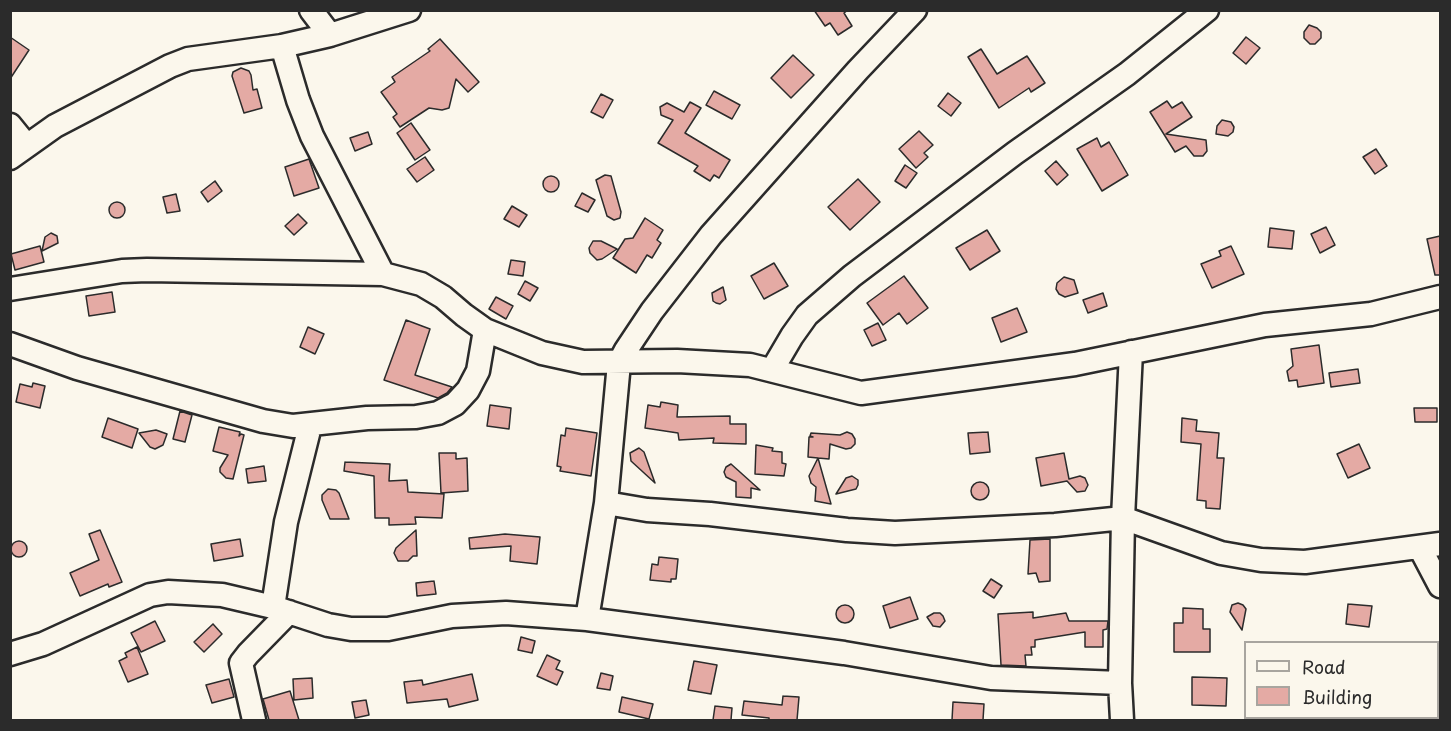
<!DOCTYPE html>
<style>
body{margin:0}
#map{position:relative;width:1451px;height:731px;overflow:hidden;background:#fbf7ec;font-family:"Playpen Sans",sans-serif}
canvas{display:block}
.frame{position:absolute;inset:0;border:12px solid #2b2b2b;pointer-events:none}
.legend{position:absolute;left:1244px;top:641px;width:195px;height:78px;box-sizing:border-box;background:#fbf7ec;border:2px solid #a8a59f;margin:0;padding:8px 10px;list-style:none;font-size:18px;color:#2b2b2b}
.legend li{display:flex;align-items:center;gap:12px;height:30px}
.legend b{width:30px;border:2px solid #a8a59f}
</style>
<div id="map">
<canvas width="1451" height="731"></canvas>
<div class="frame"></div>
<ul class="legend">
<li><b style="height:8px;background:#fbf7ec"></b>Road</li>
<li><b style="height:16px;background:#e4aaa4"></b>Building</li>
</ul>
</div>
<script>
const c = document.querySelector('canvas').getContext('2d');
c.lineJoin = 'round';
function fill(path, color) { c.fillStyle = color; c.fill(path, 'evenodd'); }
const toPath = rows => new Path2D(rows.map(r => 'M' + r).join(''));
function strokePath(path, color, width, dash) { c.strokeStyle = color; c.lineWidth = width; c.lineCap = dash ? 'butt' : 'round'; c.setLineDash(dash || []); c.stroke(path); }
const building = toPath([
 [814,10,848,10,844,13,852,26,838,35,830,23,825,26,814,10],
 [1309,25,1317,28,1321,32,1321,38,1315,44,1310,44,1304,38,1304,32,1309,25],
 [10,37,29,50,10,79,10,37],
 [1246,37,1260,48,1246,64,1233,53,1246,37],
 [440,39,479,82,468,92,456,79,449,108,442,110,429,108,400,127,393,117,397,114,381,92,395,82,392,77,430,51,428,49,440,39],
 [981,49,997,74,1027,56,1045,83,1031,92,1029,88,999,108,968,57,981,49],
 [793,55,814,75,791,98,771,78,793,55],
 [241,68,249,71,251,75,253,90,257,89,262,108,244,113,232,76,233,72,241,68],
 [714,91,740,105,732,119,706,105,714,91],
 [948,93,961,103,951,116,938,106,948,93],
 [601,94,613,100,603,118,591,112,601,94],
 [1167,101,1172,108,1182,102,1192,117,1166,134,1206,140,1207,151,1203,156,1194,156,1186,146,1175,152,1150,112,1167,101],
 [690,102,701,108,685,133,730,160,719,178,714,175,710,181,694,171,698,166,658,143,673,120,661,115,660,107,667,103,684,112,690,102],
 [1222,120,1231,122,1234,127,1233,132,1228,136,1216,134,1217,126,1222,120],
 [411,123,430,150,415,160,397,133,411,123],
 [919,131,933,145,924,153,928,157,916,168,899,149,919,131],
 [368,132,372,144,355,151,350,138,368,132],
 [1097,138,1101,147,1109,142,1128,175,1102,191,1077,149,1097,138],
 [1376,149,1387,166,1375,174,1363,157,1376,149],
 [425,157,434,170,417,182,407,169,425,157],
 [309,159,319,188,294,196,285,167,309,159],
 [1056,161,1068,175,1057,185,1045,171,1056,161],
 [905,165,917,173,906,188,895,181,905,165],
 [605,175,611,176,621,212,620,218,614,220,607,216,596,180,605,175],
 '543 184a8 8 0 1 1 16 0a8 8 0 1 1-16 0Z',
 [858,179,880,202,850,230,828,207,858,179],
 [215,181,222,191,208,202,201,192,215,181],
 [582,193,595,200,588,212,575,206,582,193],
 [176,194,180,211,167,213,163,197,176,194],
 '109 210a8 8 0 1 1 16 0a8 8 0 1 1-16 0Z',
 [512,206,527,215,519,227,504,219,512,206],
 [298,214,307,223,294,235,285,226,298,214],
 [645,218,663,230,657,240,661,243,652,258,647,255,636,273,613,258,625,239,633,238,645,218],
 [1326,227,1335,245,1320,253,1311,234,1326,227],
 [1270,228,1294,231,1292,249,1268,247,1270,228],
 [987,230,1000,251,970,270,956,248,987,230],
 [51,233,57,236,58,243,42,251,45,237,51,233],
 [1440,236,1440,275,1435,275,1427,239,1440,236],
 [593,241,601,241,617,249,602,259,597,260,590,253,589,248,593,241],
 [40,246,44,262,15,270,11,254,40,246],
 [1231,246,1244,274,1212,288,1201,264,1221,256,1219,251,1231,246],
 [511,260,525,262,523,276,508,274,511,260],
 [774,263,788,286,764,299,751,276,774,263],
 [904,276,928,308,907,324,899,313,883,325,867,303,904,276],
 [1064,277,1074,280,1078,293,1065,297,1059,294,1056,289,1057,283,1064,277],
 [525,281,538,288,530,301,518,294,525,281],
 [723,287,726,300,720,304,716,303,713,301,712,293,723,287],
 [112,292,115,312,89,316,86,296,112,292],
 [1103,293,1107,306,1088,313,1083,300,1103,293],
 [496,297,513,306,506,319,489,309,496,297],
 [1017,308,1027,332,1001,342,992,318,1017,308],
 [406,320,430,329,415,375,452,387,447,393,438,398,384,380,406,320],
 [878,323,886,340,872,346,864,330,878,323],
 [308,327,324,334,315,354,300,347,308,327],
 [1319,345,1324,383,1298,387,1297,380,1289,381,1287,371,1293,366,1291,349,1319,345],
 [1358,369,1360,383,1331,387,1329,373,1358,369],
 [33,383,45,386,40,408,16,402,20,384,32,387,33,383],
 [661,402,678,405,677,417,730,416,730,424,746,424,746,444,713,443,714,438,679,440,678,433,645,428,648,405,660,407,661,402],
 [490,405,511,408,509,429,487,426,490,405],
 [1414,408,1437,408,1437,422,1415,422,1414,408],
 [180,411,192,415,185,442,173,439,180,411],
 [108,418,138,429,132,448,102,437,108,418],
 [1182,418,1197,420,1196,431,1219,433,1217,458,1224,458,1220,509,1206,508,1206,501,1197,500,1201,444,1181,442,1182,418],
 [219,427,240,432,239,436,241,434,244,435,233,479,226,478,220,472,220,468,228,455,213,451,219,427],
 [566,428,597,433,591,476,560,471,561,467,557,466,561,435,565,436,566,428],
 [156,430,167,434,163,445,155,449,150,447,139,433,156,430],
 [847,432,852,434,855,439,855,444,851,448,846,449,830,444,829,459,818,458,831,504,815,501,816,487,811,483,809,476,818,458,808,457,809,437,813,437,810,436,811,433,840,435,847,432],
 [988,432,990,452,970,454,968,433,988,432],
 [1359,444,1370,468,1348,478,1337,454,1359,444],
 [756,445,773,448,772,451,782,452,782,463,786,464,784,476,755,474,756,445],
 [639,448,644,452,655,483,631,461,630,453,639,448],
 [439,453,456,453,456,459,467,458,468,491,441,493,439,453],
 [1064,453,1069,479,1080,476,1085,478,1088,485,1085,491,1077,492,1067,481,1041,486,1036,458,1064,453],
 [345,462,390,464,389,481,407,480,408,492,444,494,442,518,415,517,416,524,389,525,389,518,375,518,374,476,344,471,345,462],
 [731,464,760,490,751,488,751,498,736,497,736,482,726,477,724,472,726,467,731,464],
 [264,466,266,481,248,483,246,469,264,466],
 [852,476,858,480,858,485,856,489,836,494,846,478,852,476],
 '971 491a9 9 0 1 1 18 0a9 9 0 1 1-18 0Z',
 [328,489,336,490,339,493,349,519,330,519,322,500,322,495,328,489],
 [100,530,122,582,109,587,108,584,80,596,70,573,99,560,89,534,100,530],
 [416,530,417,556,413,556,408,561,398,561,394,553,396,548,416,530],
 [505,534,540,537,537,564,510,561,511,546,470,549,469,538,505,534],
 [240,539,243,556,214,561,211,544,240,539],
 [1050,539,1050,581,1039,582,1036,573,1028,574,1030,540,1050,539],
 '11 549a8 8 0 1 1 16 0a8 8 0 1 1-16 0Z',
 [659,557,678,559,676,579,671,579,671,582,650,580,652,564,658,565,659,557],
 [991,579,1002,586,994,598,983,591,991,579],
 [434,581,436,594,417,596,416,583,434,581],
 [910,597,918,619,890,628,883,606,910,597],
 [1238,603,1243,605,1246,609,1242,630,1230,612,1232,605,1238,603],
 [1348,604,1372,606,1369,627,1346,624,1348,604],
 '836 614a9 9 0 1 1 18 0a9 9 0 1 1-18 0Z',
 [1183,608,1203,609,1203,629,1210,629,1210,652,1174,652,1174,623,1183,623,1183,608],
 [1033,612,1033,618,1066,613,1069,621,1108,621,1107,629,1103,630,1103,647,1085,647,1085,632,1035,640,1035,647,1031,647,1032,655,1025,655,1026,666,1001,665,998,614,1033,612],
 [934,613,940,613,943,616,945,621,940,627,933,626,927,617,934,613],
 [155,621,165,641,141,652,131,633,155,621],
 [213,624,222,634,204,652,194,642,213,624],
 [521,637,535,641,532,653,518,650,521,637],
 [137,647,148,674,128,682,119,661,127,657,125,653,137,647],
 [547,655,560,661,556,669,563,672,557,685,537,676,547,655],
 [694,661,717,665,711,694,688,690,694,661],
 [601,673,613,676,610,690,597,688,601,673],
 [472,674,478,700,449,707,447,699,407,703,404,682,422,680,423,685,472,674],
 [1192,677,1227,678,1226,706,1192,705,1192,677],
 [312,678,313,698,294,700,293,679,312,678],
 [229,679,234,697,212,703,206,685,229,679],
 [290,691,299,720,269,720,263,699,290,691],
 [783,696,799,697,797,720,769,720,769,718,742,715,744,701,782,705,783,696],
 [622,697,653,704,649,719,619,712,622,697],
 [366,700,369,715,355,718,352,702,366,700],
 [953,702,984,704,983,720,952,720,953,702],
 [715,706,732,708,731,720,713,720,715,706]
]);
const minor = toPath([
 [311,10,330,35],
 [282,46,298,100,312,136,383,274],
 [10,125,27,146],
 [10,158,55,126,170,66,188,59,282,46,330,35,409,10],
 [10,289,122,271,147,270,383,274,421,284,443,297,464,315,485,330,542,353,583,362,677,361,750,365,861,393,1075,364,1265,325,1371,314,1440,297],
 [10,344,77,368,263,421,293,426,367,418,416,417,438,413,455,404,468,390,478,371,485,330],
 [772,370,792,336,807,315,852,276,1015,153,1127,74,1207,10],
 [606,503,647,510,710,514,847,530,895,533,1055,525,1123,518,1221,553,1261,560,1305,562,1440,544],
 [1420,548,1440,586],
 [273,607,286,522,310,426],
 [587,619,606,503,619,363,626,350,652,311,711,235,858,70,915,10],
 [10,654,43,644,150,595,168,592,222,595,273,607,328,625,351,629,388,629,452,616,506,613,587,619,844,653,991,678,1120,683],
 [1438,666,1440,665],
 [254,720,241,663,248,654,289,612],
 [1122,720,1120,683,1123,518,1131,352]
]);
fill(building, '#e4aaa4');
strokePath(building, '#2b2b2b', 1.5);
strokePath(minor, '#2b2b2b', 27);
strokePath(minor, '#fbf7ec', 22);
</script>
